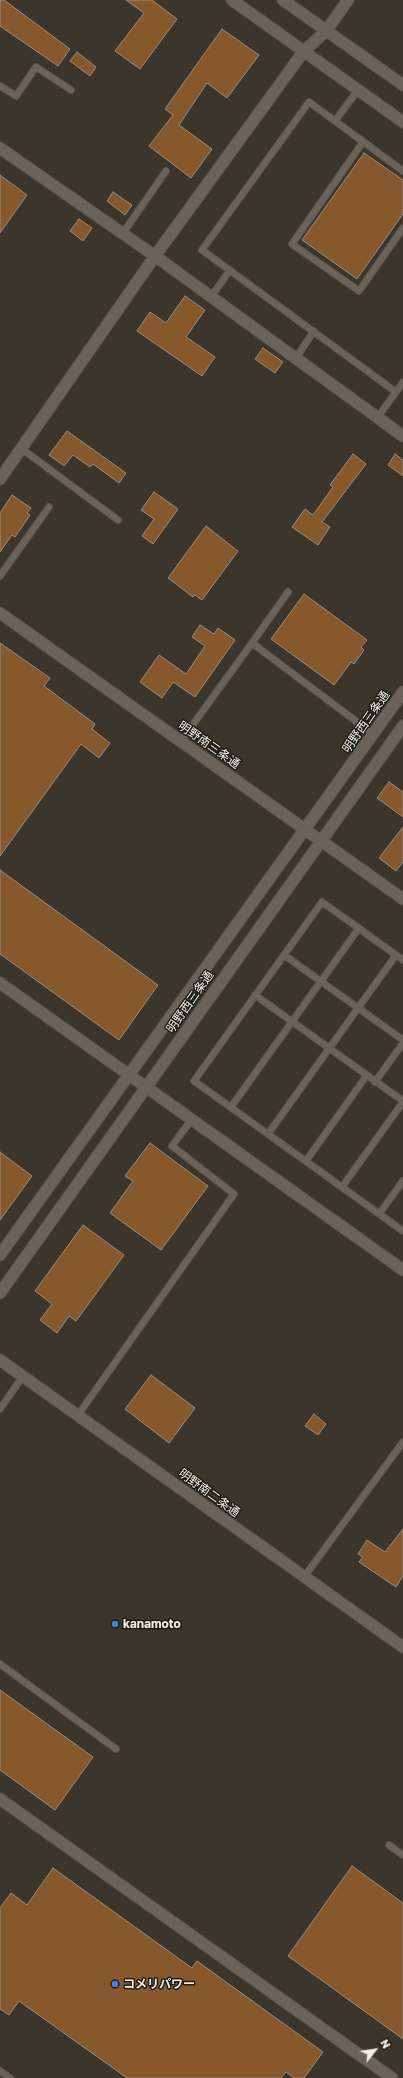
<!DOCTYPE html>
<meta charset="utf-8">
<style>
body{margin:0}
#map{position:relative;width:403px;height:2078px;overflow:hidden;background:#3b352b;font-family:"Golos Text",sans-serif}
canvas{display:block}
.north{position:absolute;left:355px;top:2030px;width:40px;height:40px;-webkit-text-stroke:3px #201d19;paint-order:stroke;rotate:60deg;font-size:11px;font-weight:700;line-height:16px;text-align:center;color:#f0ece6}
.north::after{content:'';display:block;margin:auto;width:14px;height:18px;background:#f0ece6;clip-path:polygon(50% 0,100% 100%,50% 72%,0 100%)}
</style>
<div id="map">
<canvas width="403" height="2078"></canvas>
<div class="north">N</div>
</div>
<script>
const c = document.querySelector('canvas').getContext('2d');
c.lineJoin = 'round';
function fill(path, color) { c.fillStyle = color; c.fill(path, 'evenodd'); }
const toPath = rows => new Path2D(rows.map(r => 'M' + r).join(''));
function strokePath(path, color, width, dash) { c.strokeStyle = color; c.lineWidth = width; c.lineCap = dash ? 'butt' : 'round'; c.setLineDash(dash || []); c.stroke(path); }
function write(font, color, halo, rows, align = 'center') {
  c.font = font + ' "Golos Text","Noto Sans JP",sans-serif'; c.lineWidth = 3; c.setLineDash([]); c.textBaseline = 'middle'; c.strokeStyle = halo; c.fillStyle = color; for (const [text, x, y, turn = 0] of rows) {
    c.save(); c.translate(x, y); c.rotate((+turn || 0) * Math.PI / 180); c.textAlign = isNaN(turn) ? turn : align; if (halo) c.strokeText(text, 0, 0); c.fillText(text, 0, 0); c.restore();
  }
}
const building = toPath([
 [0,0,4,0,70,49,58,66,0,26,0,0],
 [126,0,152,0,177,19,140,69,115,51,144,13,126,0],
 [222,29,259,55,227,98,207,83,179,125,212,149,191,178,149,146,173,115,165,109,222,29],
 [77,52,96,67,90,76,70,61,77,52],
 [364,153,403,180,403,214,357,279,302,240,364,153],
 [0,175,27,195,0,233,0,175],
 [113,192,132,205,125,215,107,201,113,192],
 [79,219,92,228,83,241,70,231,79,219],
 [185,296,205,310,186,337,215,357,202,376,137,331,150,312,166,323,185,296],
 [263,348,283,362,275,373,255,359,263,348],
 [67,431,126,473,119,483,93,464,90,467,73,455,64,466,49,455,67,431],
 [353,454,366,464,322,522,330,527,318,545,292,527,305,509,313,515,333,487,330,485,353,454],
 [395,454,403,460,403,476,388,465,395,454],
 [154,492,178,509,153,544,142,536,154,519,141,510,154,492],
 [12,495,31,508,27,513,30,515,15,537,12,535,0,552,0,513,12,495],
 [206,526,238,551,202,600,195,595,193,597,168,578,206,526],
 [304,594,367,640,361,647,364,650,354,664,351,662,334,685,271,639,304,594],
 [200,625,214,634,218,628,235,640,195,697,173,682,162,698,140,682,159,655,186,674,205,646,192,637,200,625],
 [0,643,50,678,44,686,95,724,92,729,110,743,99,758,81,744,0,856,0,643],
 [389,782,403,792,403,817,377,798,389,782],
 [403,827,403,862,396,871,379,858,403,827],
 [0,870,158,985,119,1040,0,954,0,870],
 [150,1143,208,1186,161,1250,110,1213,133,1181,125,1176,150,1143],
 [0,1152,32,1176,0,1220,0,1152],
 [83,1225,124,1255,76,1321,69,1316,57,1333,40,1320,52,1304,35,1291,83,1225],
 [151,1375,195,1408,169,1443,125,1409,151,1375],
 [314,1414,326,1424,318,1435,305,1426,314,1414],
 [403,1529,403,1576,396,1587,359,1562,363,1557,358,1554,367,1540,385,1552,403,1529],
 [0,1690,93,1757,55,1810,0,1770,0,1690],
 [352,1866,403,1903,403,2039,288,1956,352,1866],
 [53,1868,192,1968,197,1961,323,2052,304,2078,294,2078,286,2072,281,2078,127,2078,19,2001,9,2015,0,2009,0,1908,11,1893,27,1905,53,1868]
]);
const service = toPath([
 [0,86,16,96,36,67,71,90],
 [358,90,335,121,403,171],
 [335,121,309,102,202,250,396,392],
 [363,142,292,244,359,291,403,228],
 [123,233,166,171],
 [211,297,230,270],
 [296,358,314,331],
 [378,417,403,382],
 [22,449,118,520],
 [0,576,49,507],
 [252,643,288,592],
 [181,741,252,643,373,734],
 [284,955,403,1040],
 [403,960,322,902,194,1081,403,1231],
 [255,995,403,1101],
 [375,1082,403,1043],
 [231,1107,359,928],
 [268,1134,396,955],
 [306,1161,367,1075],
 [342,1187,403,1102],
 [379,1214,403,1181],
 [0,1409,23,1376],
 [78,1415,234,1194,172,1146,192,1119],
 [304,1577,403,1442],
 [0,1664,116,1749],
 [389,1845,403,1855],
 [0,2071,10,2078]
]);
const minor = toPath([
 [0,148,155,256,403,436],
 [0,479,155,256,304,51,326,31,348,0],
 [0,983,403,1270],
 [0,1799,392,2078]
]);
const tertiary = toPath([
 [0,613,403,899],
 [0,1255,403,692],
 [0,1293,403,726],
 [0,1360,403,1647]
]);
const secondary = toPath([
 [232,0,403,122],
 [283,0,403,85]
]);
const markers = [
 [115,1624,4,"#3f7fe0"],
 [115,1984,4,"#3f7fe0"]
];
const streetNames = [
 ["明野西三条通",366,722,-55],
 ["明野南三条通",209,745,35],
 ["明野西三条通",190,1002,-55],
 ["明野南二条通",209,1493,36]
];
const poiNames = [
 ["kanamoto",123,1624],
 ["コメリパワー",123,1984]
];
fill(building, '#86582b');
strokePath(building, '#978c84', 1);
strokePath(service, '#58524b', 8);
strokePath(minor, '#58524b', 13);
strokePath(tertiary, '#58524b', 13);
strokePath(secondary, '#58524b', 13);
strokePath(service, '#6b6359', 6);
strokePath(minor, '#6b6359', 11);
strokePath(tertiary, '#6b6359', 11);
strokePath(secondary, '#6b6359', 11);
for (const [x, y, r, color] of markers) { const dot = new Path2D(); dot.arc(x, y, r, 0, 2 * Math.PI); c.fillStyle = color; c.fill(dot); strokePath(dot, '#201d19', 1.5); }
write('12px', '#f0ece6', '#201d19', streetNames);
write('bold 12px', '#f0ece6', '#201d19', poiNames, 'left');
</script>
